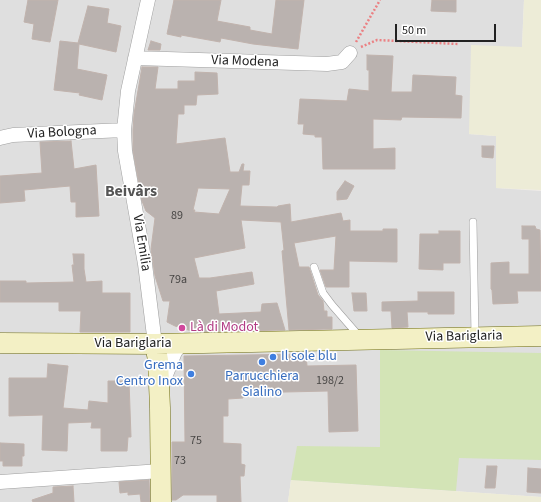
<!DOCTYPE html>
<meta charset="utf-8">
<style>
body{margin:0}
#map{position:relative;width:541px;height:502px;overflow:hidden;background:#f1ede9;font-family:"Source Sans 3",sans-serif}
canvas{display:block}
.scale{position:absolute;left:395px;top:24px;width:101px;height:18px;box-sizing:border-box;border:2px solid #222;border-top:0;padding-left:5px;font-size:12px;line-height:14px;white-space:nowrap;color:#222;-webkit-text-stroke:3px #fff;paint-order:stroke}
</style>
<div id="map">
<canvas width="541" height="502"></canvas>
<div class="scale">50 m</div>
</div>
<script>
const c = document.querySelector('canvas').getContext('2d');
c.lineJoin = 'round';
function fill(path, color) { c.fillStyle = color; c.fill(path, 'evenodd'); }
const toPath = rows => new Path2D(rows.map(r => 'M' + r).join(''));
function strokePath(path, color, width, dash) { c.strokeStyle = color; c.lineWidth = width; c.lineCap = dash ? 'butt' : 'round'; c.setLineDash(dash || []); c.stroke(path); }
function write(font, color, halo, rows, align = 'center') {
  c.font = font + ' "Source Sans 3",sans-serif'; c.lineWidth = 3; c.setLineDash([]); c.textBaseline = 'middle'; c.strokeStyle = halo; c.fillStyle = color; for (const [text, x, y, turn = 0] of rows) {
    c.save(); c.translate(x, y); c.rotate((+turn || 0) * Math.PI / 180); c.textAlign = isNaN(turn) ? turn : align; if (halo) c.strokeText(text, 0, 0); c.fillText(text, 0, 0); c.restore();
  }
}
const residential = toPath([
 [0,0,524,0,522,47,469,134,496,136,496,188,541,191,541,497,291,480,288,502,0,502]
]);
const farmland = toPath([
 [524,0,541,0,541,190,496,188,496,136,469,134,471,45,522,47],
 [291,480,541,497,541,502,288,502]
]);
const grass = toPath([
 [380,350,541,353,541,460,459,458,456,491,291,480,297,446,380,447]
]);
const parking = toPath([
 [48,480,50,502,0,502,0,483]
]);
const building = toPath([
 [28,0,58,0,50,42,32,39,34,24,24,22,28,0],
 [174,0,221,0,217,21,250,27,250,30,272,34,276,0,304,0,298,49,253,44,221,38,220,42,181,35,181,37,167,34,174,0],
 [432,0,456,0,456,12,431,11,432,0],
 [88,6,109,9,107,23,121,26,116,52,79,44,77,69,107,75,102,100,79,95,80,93,54,90,60,41,78,43,88,6],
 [151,41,161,44,160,50,148,50,151,41],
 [367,55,393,56,391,92,412,92,413,75,456,77,455,95,462,96,461,118,402,117,401,120,373,119,373,149,395,148,395,169,323,169,322,137,315,137,315,135,303,134,304,124,298,124,300,99,347,101,349,89,369,91,369,70,367,70,367,55],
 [142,67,158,67,155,89,178,89,178,81,195,81,195,72,217,73,218,94,197,95,196,105,184,105,184,114,178,114,176,144,225,138,230,172,239,172,242,164,244,164,243,171,250,171,249,185,242,185,240,206,277,207,278,206,290,204,291,222,341,213,343,221,350,220,350,231,383,231,383,229,397,229,397,262,349,261,349,287,326,287,320,270,334,270,336,236,294,243,299,267,309,267,318,295,323,301,324,311,327,311,327,317,332,317,332,329,289,330,282,251,284,250,281,222,241,220,245,248,194,258,199,278,210,278,252,272,254,284,216,291,219,314,261,312,262,304,277,303,285,330,195,332,175,326,167,322,170,301,163,301,155,276,151,249,155,218,146,211,142,201,133,150,133,130,134,114,142,67],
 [198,188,230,189,219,214,194,212,195,210,193,210,198,188],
 [71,141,74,169,96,165,99,216,76,217,76,202,71,202,70,186,24,190,25,201,0,203,0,176,42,173,40,142,71,141],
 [482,146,494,146,493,158,482,157,482,146],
 [345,181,354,186,347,199,337,200,337,192,345,181],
 [522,226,535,226,536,229,540,230,541,291,517,291,518,303,493,304,492,290,491,289,491,263,509,262,509,274,529,274,529,239,522,239,522,226],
 [439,231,460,231,460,263,443,263,443,270,419,269,420,234,439,234,439,231],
 [73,254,84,254,84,269,86,282,102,281,102,293,130,293,130,332,80,332,81,311,59,311,59,302,0,302,0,281,26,281,26,283,74,282,72,265,74,265,73,254],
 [418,292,454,292,454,314,428,314,428,312,407,312,408,327,392,328,391,311,382,311,382,302,418,301,418,292],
 [352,293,366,293,367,311,354,311,352,293],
 [306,354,307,366,356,365,358,431,329,432,328,391,243,393,243,398,228,399,228,416,223,416,223,443,241,444,241,464,245,465,244,476,240,476,241,502,217,502,217,495,183,495,176,500,172,500,172,442,185,442,184,356,306,354],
 [48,364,68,366,63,408,88,410,89,401,108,403,108,381,129,381,131,437,128,437,127,451,101,451,101,428,91,428,92,422,68,423,67,451,42,450,43,415,9,416,9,378,47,378,48,364],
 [0,443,24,444,24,456,22,456,22,466,3,466,3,461,0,461,0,443],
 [487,466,497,466,495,488,485,488,485,487,487,466],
 [528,468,541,469,541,493,527,492,528,468],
 [149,480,150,502,141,502,140,494,128,495,128,492,120,493,119,482,149,480],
 [73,486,74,502,33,502,32,500,53,493,53,487,73,486]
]);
const path = toPath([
 [356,42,380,0],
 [361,47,377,40,458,44]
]);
const lane = toPath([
 [473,222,475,336],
 [314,267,323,293,332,305,359,336]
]);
const street = toPath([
 [148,0,128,91,124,130,125,151,145,264,155,344],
 [135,58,327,64,342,62,350,53],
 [0,138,13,135,124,130],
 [162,385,175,352,182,343],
 [0,482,161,471]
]);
const secondary = toPath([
 [0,343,155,344,541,336],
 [155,344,158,360,160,408,161,502]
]);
const markers = [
 [182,328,4,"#d1479c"],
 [273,357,4,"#3f7fe0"],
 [262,362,4,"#3f7fe0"],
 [191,374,4,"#3f7fe0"]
];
const numberNames = [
 ["89",177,216],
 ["79a",178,280],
 ["198/2",330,381],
 ["75",196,441],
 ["73",180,461]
];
const streetNames = [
 ["Via Modena",245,62,2],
 ["Via Bologna",62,133,-3],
 ["Via Emilia",141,243,81],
 ["Via Bariglaria",464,337,-1],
 ["Via Bariglaria",133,344]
];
const hotelNames = [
 ["Là di Modot",190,328]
];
const shopNames = [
 ["Il sole blu",281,357],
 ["Grema",183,366,"right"],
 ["Centro Inox",183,382,"right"],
 ["Parrucchiera",262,377,"center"],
 ["Sialino",262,393,"center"]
];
const quarterNames = [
 ["Beivârs",131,192]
];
fill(residential, '#dfdfdf');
fill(farmland, '#edecd7');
fill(grass, '#d3e4b6');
fill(parking, '#dedede');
fill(building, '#bab2af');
strokePath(building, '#c1b3ad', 1);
strokePath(lane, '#9f9f9f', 8);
strokePath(street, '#9f9f9f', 15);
strokePath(secondary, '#6f6d12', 21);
strokePath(path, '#eb8083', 2.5, [2, 2]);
strokePath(lane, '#fff', 7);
strokePath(street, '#fff', 14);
strokePath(secondary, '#f3f0c5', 20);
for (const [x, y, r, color] of markers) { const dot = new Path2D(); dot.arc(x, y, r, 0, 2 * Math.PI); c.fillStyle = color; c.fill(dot); strokePath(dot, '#fff', 1.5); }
write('12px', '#484645', null, numberNames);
write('14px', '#222', '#fff', streetNames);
write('14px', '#b23c85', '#fff', hotelNames, 'left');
write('14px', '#366cbe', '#fff', shopNames, 'left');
write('bold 16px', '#555', '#fff', quarterNames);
</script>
